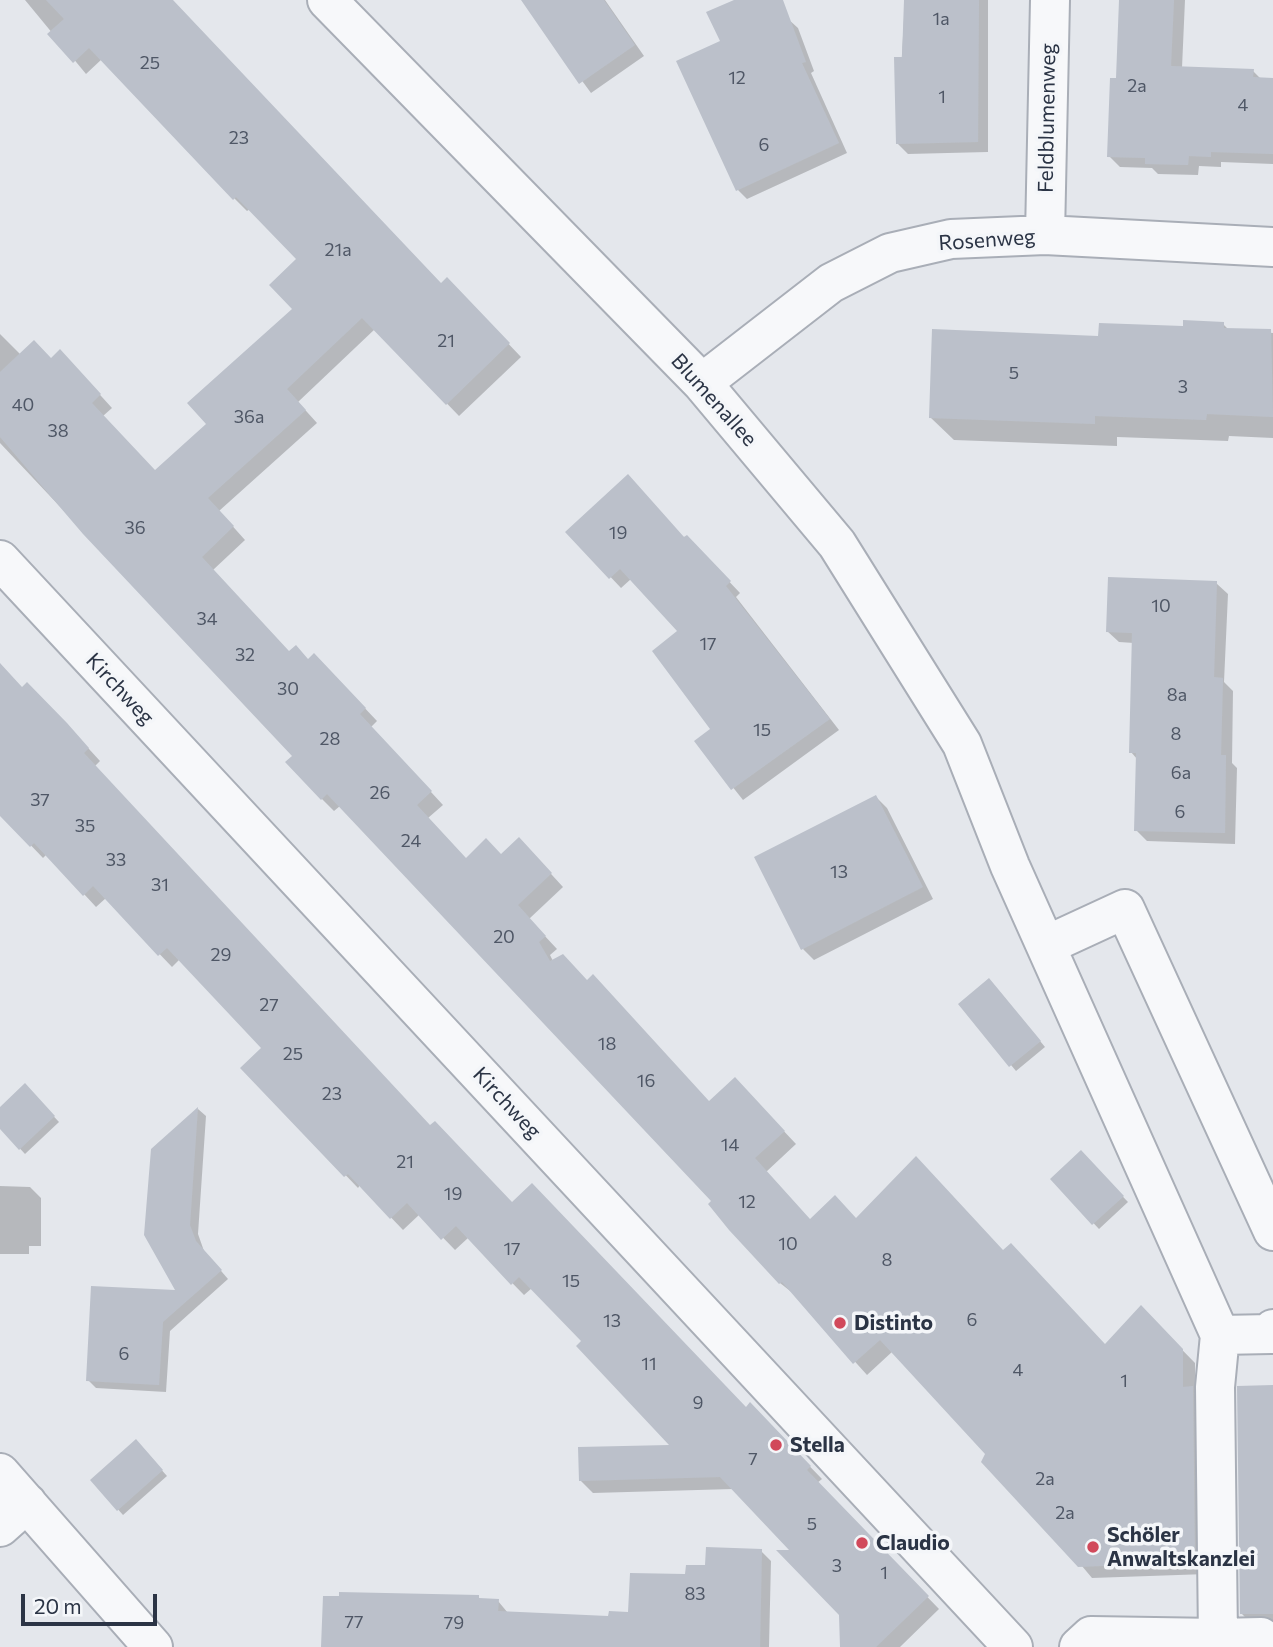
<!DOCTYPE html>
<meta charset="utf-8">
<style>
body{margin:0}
#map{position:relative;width:1273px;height:1647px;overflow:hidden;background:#e4e7ec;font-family:Commissioner,sans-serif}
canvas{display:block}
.scale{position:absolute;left:21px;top:1594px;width:136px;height:32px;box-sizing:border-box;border:4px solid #2b3445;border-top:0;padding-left:9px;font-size:21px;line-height:24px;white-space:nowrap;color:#2b3445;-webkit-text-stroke:5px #f4f6f9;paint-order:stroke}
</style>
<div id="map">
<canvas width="1273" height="1647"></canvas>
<div class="scale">20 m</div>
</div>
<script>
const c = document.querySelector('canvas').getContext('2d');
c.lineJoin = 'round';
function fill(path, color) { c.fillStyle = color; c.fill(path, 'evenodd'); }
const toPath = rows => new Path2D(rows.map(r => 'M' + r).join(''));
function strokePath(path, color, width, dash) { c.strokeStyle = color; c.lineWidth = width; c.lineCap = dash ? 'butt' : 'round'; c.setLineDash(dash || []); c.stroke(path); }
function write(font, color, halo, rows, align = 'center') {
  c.font = font + ' Commissioner,sans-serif'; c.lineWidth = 7; c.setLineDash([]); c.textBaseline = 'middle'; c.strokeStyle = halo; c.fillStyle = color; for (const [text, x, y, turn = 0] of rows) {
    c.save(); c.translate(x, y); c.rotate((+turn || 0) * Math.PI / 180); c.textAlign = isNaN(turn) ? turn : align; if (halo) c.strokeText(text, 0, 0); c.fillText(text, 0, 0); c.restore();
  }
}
const shadow = toPath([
 [25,0,171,0,441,285,447,279,521,357,459,416,375,329,298,402,317,423,219,511,245,540,213,570,289,653,326,667,377,721,371,727,443,805,428,818,466,860,531,852,563,887,529,919,557,949,550,955,553,961,710,1103,747,1092,796,1144,766,1172,810,1221,856,1220,1004,1252,1106,1346,1153,1320,1195,1363,1195,1391,1205,1401,1207,1574,1092,1578,988,1454,893,1351,867,1375,794,1294,780,1283,713,1201,340,806,334,811,322,799,295,756,0,443,0,334,21,355,72,364,112,408,103,416,155,472,208,424,294,309,298,259,250,209,247,211,235,199,102,59,86,74],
 [523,0,605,0,644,56,591,93],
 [739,0,767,0,798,28,814,71,811,73,847,153,747,199,738,190,723,42],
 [905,0,988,0,988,152,908,154,897,143],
 [1120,0,1185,0,1182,68,1253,71,1262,80,1273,80,1273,164,1221,162,1221,167,1199,166,1198,175,1158,174,1152,168,1120,167,1109,156,1117,80],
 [1223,324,1229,330,1273,333,1273,438,1229,436,1228,441,1117,437,1117,446,954,440,931,418,1100,337],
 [568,532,687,537,740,593,736,597,839,730,743,800,697,742,713,729,680,632,631,579,621,588],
 [1216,583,1228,594,1224,682,1233,691,1232,763,1237,768,1235,844,1147,841,1136,830,1137,759,1131,752,1134,643,1119,642,1107,631],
 [0,665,23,689,79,738,100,761,95,766,430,1127,513,1204,746,1409,762,1417,822,1479,817,1483,939,1609,900,1647,842,1647,841,1614,794,1552,733,1489,593,1493,580,1480,673,1446,583,1341,532,1288,524,1295,468,1238,455,1250,420,1214,403,1230,360,1185,358,1188,243,1068,264,1048,180,959,172,967,106,898,96,907,47,854,43,858,0,813],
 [876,797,887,808,933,899,814,960,803,949],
 [994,985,1045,1047,1016,1071,960,1004],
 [25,1086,59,1122,25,1154,0,1127,0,1109],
 [198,1109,206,1116,198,1234,204,1251,228,1279,170,1331,166,1392,96,1388,88,1380,178,1292,153,1150],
 [1081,1153,1128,1202,1099,1229,1052,1179],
 [0,1186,30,1187,41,1198,41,1246,29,1246,29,1254,0,1254],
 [1273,1387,1273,1632,1260,1632,1241,1613],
 [141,1447,167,1476,123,1515,92,1480],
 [761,1551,771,1561,769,1647,323,1647,478,1597,482,1600,498,1601,508,1613,610,1617,630,1614,687,1576]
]);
const building = toPath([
 [46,0,173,0,441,283,447,277,510,343,446,405,362,318,287,389,306,410,208,498,234,526,202,557,289,651,296,645,308,659,314,653,366,708,360,714,432,791,417,805,466,858,486,838,501,854,519,837,552,873,518,905,546,936,539,942,550,961,563,954,587,980,593,974,709,1101,735,1077,785,1131,755,1158,810,1219,835,1195,856,1218,916,1156,1003,1250,1011,1243,1105,1344,1141,1305,1183,1349,1183,1387,1193,1386,1195,1562,1078,1567,981,1462,985,1454,880,1340,853,1364,782,1282,779,1284,729,1230,708,1204,711,1201,327,794,321,800,285,762,292,756,83,534,0,437,0,372,34,340,51,358,60,349,101,394,92,403,155,470,206,424,187,403,292,309,269,285,296,259,236,197,233,200,89,48,73,63,47,34,64,19],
 [521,0,604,0,635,45,579,84],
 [734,0,783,0,806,62,802,63,839,143,736,191,676,61,720,41,706,12],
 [904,0,979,0,978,142,896,144,894,57,902,57],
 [1119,0,1174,0,1171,66,1254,69,1253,77,1273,78,1273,154,1211,152,1211,157,1189,156,1188,165,1145,164,1145,158,1107,157,1110,78,1116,78],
 [1183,320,1224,322,1224,328,1271,329,1273,417,1207,414,1206,420,1095,416,1095,424,929,418,932,329,1098,336,1099,323,1183,326],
 [628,474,684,537,687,535,731,581,726,586,830,719,731,790,694,741,710,729,652,651,677,631,620,569,609,579,565,532],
 [1108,577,1217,581,1214,677,1223,678,1221,755,1226,755,1225,833,1134,831,1136,753,1129,753,1132,633,1106,632],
 [0,663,22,687,27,682,67,723,89,748,84,753,430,1125,435,1121,512,1202,532,1183,746,1407,750,1402,811,1466,807,1470,929,1596,876,1647,840,1647,839,1615,776,1550,789,1550,720,1477,579,1481,578,1447,669,1445,576,1346,581,1341,519,1277,511,1285,456,1226,441,1240,407,1203,390,1219,348,1174,344,1177,240,1068,261,1048,167,948,158,956,93,886,83,896,34,843,30,847,0,816],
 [876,795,923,887,801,950,754,857],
 [989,978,1041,1041,1009,1067,958,1004],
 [25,1083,55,1116,19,1150,0,1129,0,1107],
 [198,1107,190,1225,196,1241,222,1270,163,1322,159,1385,86,1381,91,1286,175,1290,144,1235,151,1149],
 [1081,1150,1124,1196,1092,1225,1050,1179],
 [1273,1385,1273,1614,1240,1614,1237,1386],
 [136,1439,163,1470,117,1511,90,1480],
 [706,1547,762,1549,760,1647,321,1647,323,1596,339,1596,339,1592,479,1595,479,1598,499,1599,498,1611,608,1616,609,1611,628,1612,630,1573,685,1574,686,1565,705,1565]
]);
const minor = toPath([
 [327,0,702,383,837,544,962,744,1010,866,1220,1335,1215,1387,1218,1638,1261,1637,1262,1647],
 [1045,235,1050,0],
 [702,383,831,283,890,253,951,239,1045,235,1273,247],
 [0,560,1013,1647],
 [1047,945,1125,909,1273,1231],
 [1220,1335,1271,1334,1273,1329],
 [0,1473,153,1647],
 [0,1527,27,1503],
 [1079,1647,1091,1636,1218,1638]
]);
const markers = [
 [840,1323,7,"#d1495b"],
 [776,1445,7,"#d1495b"],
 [862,1543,7,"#d1495b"],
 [1093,1547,7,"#d1495b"]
];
const numberNames = [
 ["1a",941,19],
 ["25",150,63],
 ["12",737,78],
 ["2a",1137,86],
 ["1",942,97],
 ["4",1243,105],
 ["23",239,138],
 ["6",764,145],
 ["21a",338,250],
 ["21",446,341],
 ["5",1014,373],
 ["3",1183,387],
 ["40",23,405],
 ["36a",249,417],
 ["38",58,431],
 ["36",135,528],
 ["19",618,533],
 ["10",1161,606],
 ["34",207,619],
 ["17",708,644],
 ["32",245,655],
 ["30",288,689],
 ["8a",1177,695],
 ["15",762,730],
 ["8",1176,734],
 ["28",330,739],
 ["6a",1181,773],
 ["26",380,793],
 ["37",40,800],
 ["6",1180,812],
 ["35",85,826],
 ["24",411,841],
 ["33",116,860],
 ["13",839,872],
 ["31",160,885],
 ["20",504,937],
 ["29",221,955],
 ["27",269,1005],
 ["18",607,1044],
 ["25",293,1054],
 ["16",646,1081],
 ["23",332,1094],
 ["14",730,1145],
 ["21",405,1162],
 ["19",453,1194],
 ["12",747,1202],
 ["10",788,1244],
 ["17",512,1249],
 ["8",887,1260],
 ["15",571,1281],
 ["6",972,1320],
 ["13",612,1321],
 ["6",124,1354],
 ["11",649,1364],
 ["4",1018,1370],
 ["1",1124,1381],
 ["9",698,1403],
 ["7",753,1459],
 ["2a",1045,1479],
 ["2a",1065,1513],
 ["5",812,1524],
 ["3",837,1566],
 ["1",884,1573],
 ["83",695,1594],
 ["77",354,1622],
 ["79",454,1623]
];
const streetNames = [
 ["Feldblumenweg",1047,118,-89],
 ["Rosenweg",987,240,-4],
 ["Blumenallee",714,400,48],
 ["Kirchweg",120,689,47],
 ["Kirchweg",507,1103,47]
];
const poiNames = [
 ["Distinto",854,1323],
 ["Stella",790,1445],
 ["Schöler",1107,1535],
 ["Anwaltskanzlei",1107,1559],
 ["Claudio",876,1543]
];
fill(shadow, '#0003');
fill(building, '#bbc0ca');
strokePath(minor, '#a9aeb7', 42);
strokePath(minor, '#f7f8fa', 38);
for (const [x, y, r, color] of markers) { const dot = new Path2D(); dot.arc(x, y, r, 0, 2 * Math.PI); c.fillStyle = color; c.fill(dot); strokePath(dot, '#f4f6f9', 2.5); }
write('18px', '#4f5766', null, numberNames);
write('21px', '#2b3445', '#f4f6f9', streetNames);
write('bold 21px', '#2b3445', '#f4f6f9', poiNames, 'left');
</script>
